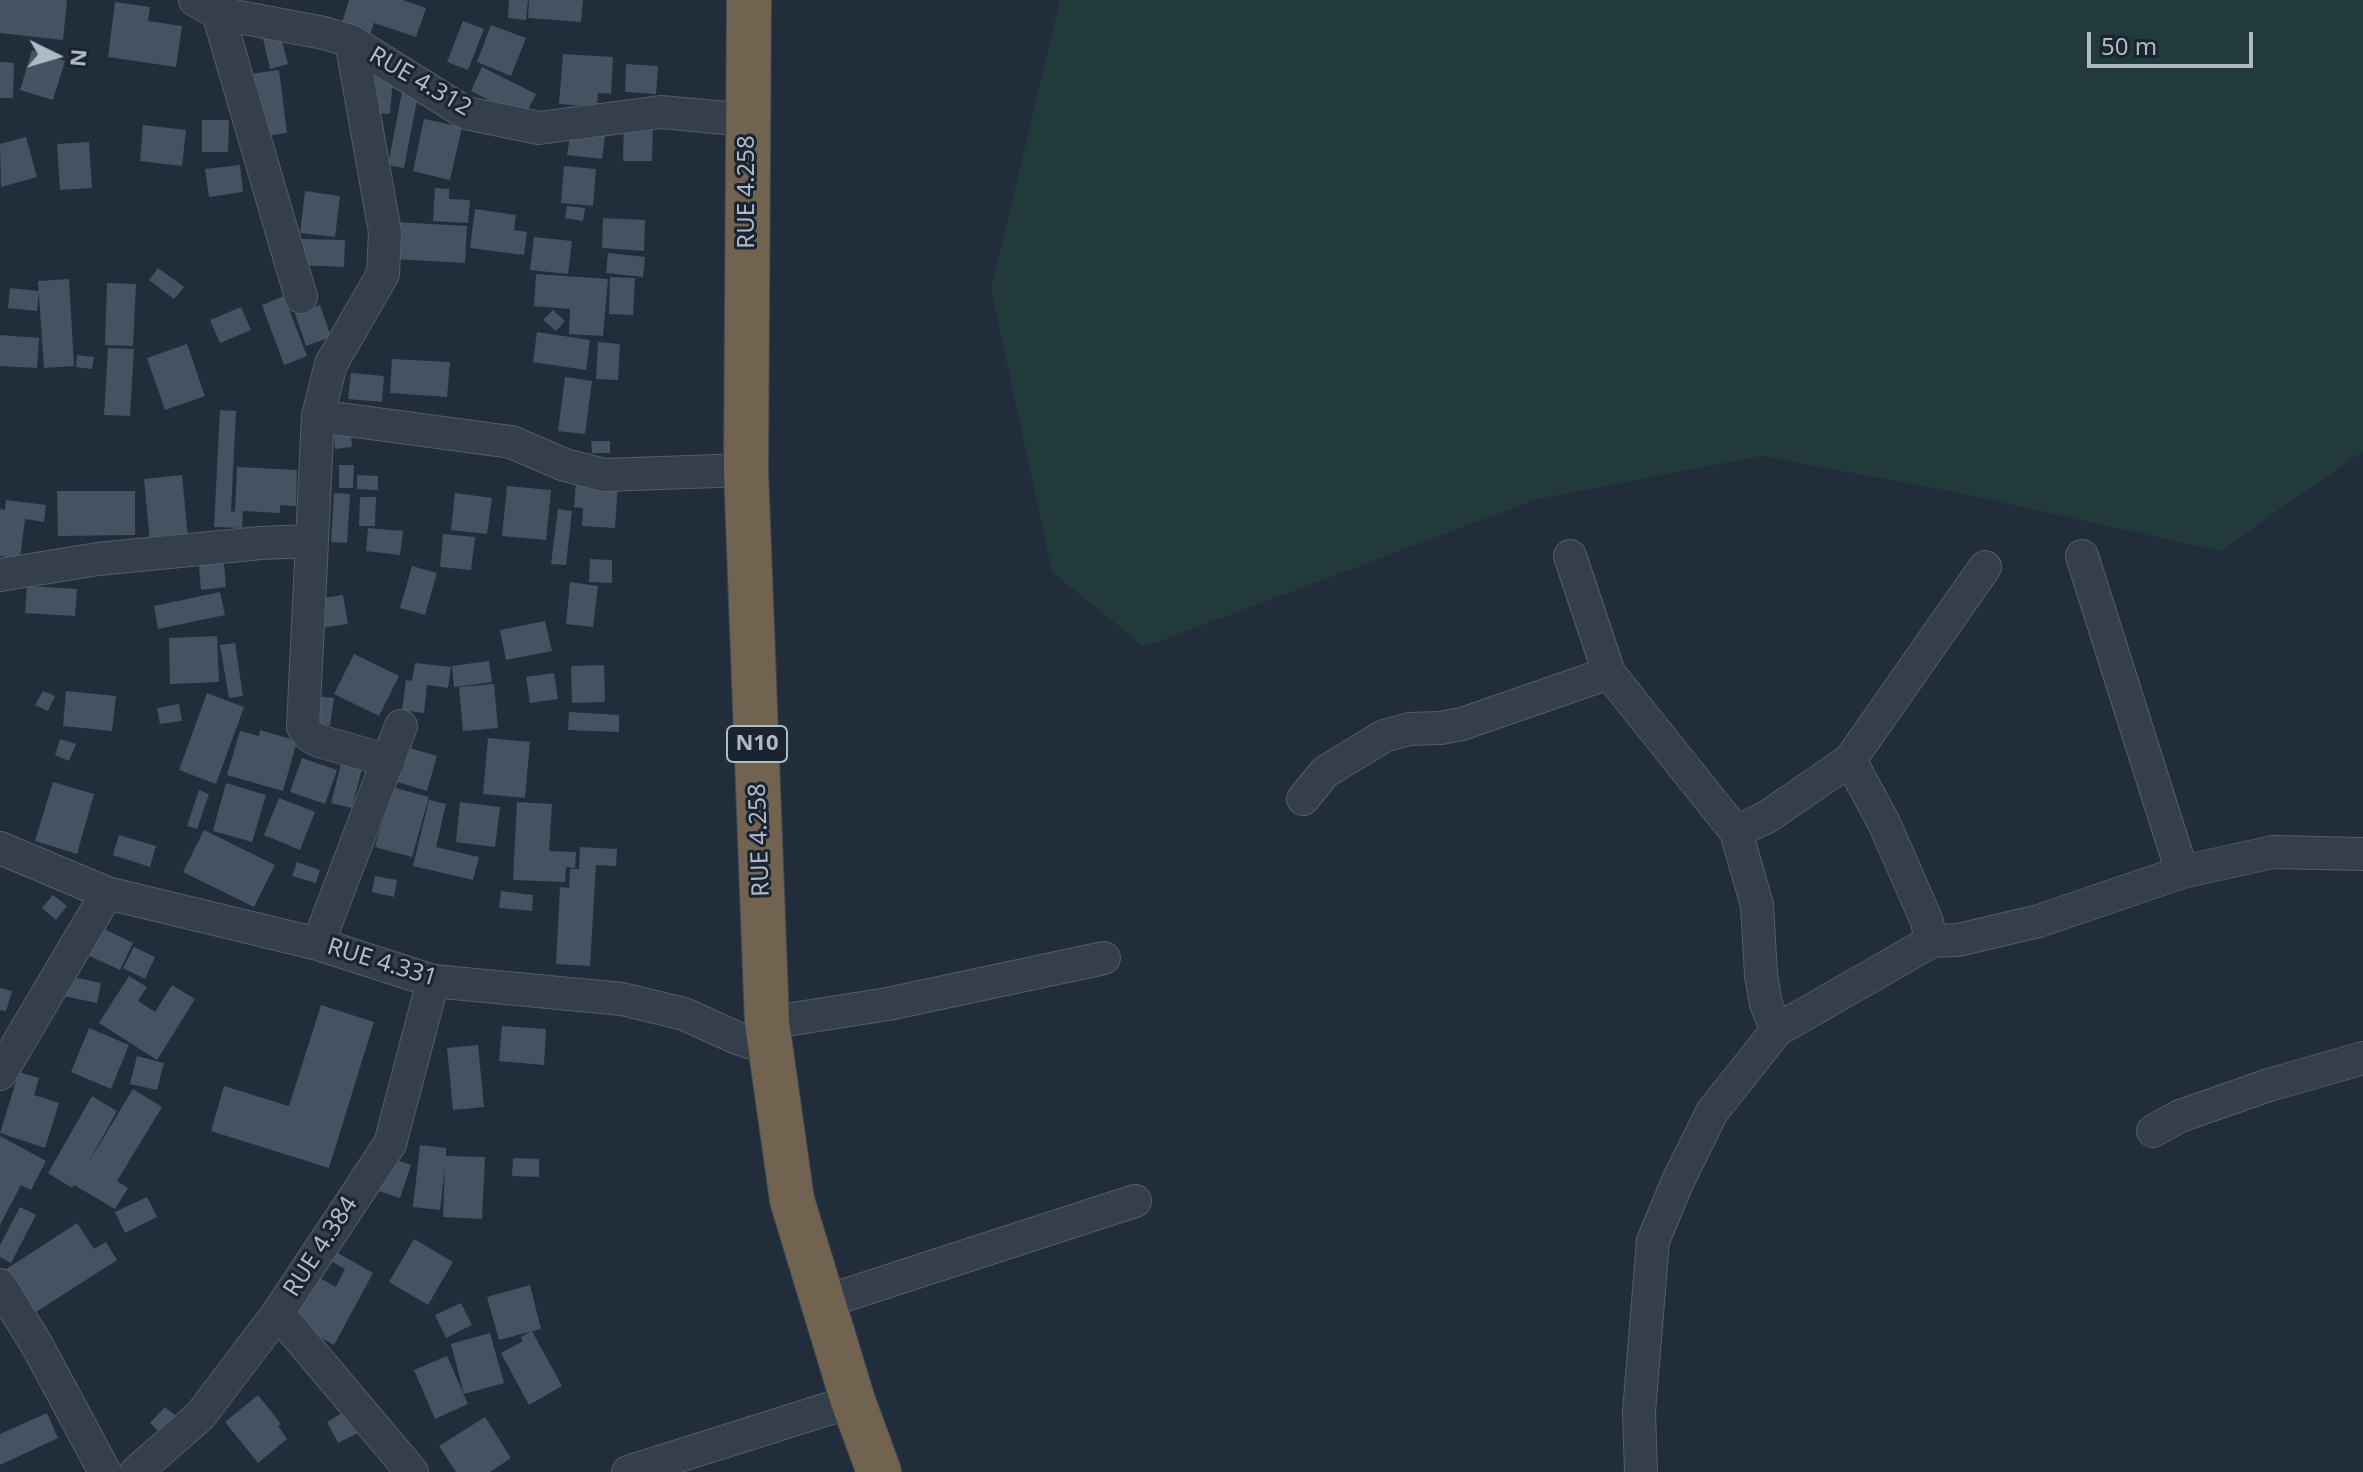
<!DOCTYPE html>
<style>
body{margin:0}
#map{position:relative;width:2363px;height:1472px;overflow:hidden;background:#212d3b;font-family:"Noto Sans",sans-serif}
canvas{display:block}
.north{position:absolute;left:16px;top:16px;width:80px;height:80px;-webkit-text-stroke:6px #1a2430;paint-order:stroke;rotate:95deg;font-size:22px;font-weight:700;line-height:32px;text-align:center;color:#afbac7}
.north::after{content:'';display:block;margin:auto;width:28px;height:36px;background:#afbac7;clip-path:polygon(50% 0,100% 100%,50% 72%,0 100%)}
.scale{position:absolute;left:2087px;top:32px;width:166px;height:36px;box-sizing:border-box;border:4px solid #afbac7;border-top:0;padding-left:10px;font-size:24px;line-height:28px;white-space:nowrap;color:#afbac7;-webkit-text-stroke:6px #1a2430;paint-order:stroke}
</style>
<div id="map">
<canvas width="2363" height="1472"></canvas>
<div class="north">N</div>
<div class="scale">50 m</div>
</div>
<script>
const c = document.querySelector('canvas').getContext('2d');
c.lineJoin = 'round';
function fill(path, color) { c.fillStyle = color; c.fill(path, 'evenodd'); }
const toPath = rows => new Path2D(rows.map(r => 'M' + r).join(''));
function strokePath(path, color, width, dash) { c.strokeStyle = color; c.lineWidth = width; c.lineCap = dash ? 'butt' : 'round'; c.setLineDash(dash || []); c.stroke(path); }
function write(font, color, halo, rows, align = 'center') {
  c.font = font + ' "Noto Sans",sans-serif'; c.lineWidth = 6; c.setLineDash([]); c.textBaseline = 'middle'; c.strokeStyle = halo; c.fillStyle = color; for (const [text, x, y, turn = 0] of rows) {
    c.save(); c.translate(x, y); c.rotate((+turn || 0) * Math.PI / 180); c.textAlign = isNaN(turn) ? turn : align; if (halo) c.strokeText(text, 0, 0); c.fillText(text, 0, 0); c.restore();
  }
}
const green = toPath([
 [1060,0,2363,0,2363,451,2220,551,1955,492,1761,456,1538,499,1144,647,1052,572,991,289]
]);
const building = toPath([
 [0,0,67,0,63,40,0,33],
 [349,0,403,0,426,8,416,37,374,23,370,35,341,26],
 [509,0,528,0,526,20,508,18],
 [529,0,583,0,581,22,528,18],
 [115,2,150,7,148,21,182,26,176,67,108,57],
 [463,21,484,29,468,70,447,62],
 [491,25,526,38,511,76,477,62],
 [280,34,288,64,270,69,263,39],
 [32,50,65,61,53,100,20,90],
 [563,54,613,57,611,94,598,93,597,107,559,104],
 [0,62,14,63,13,98,0,98],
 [626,64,658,66,656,94,625,92],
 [482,67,536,94,524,118,471,91],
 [279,70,287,133,251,138,242,75],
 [372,77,393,78,390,114,370,113],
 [402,92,418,95,404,168,388,165],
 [424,119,462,127,450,180,413,171],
 [202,120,229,120,228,152,202,152],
 [624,120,653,121,652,161,623,161],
 [143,125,186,130,182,166,140,161],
 [571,131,605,135,602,159,567,155],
 [26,137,37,177,1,187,0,144],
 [89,142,92,188,60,190,57,144],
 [240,165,243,192,209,197,205,169],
 [564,166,596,169,593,206,561,203],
 [435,188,449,189,449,199,470,200,468,223,433,221],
 [305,191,340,196,335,237,300,233],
 [567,206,585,208,583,221,565,218],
 [475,209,516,215,514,230,527,232,524,255,470,248],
 [603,218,645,220,644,251,602,248],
 [395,222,467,226,465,263,393,259],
 [534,237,572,241,568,274,530,270],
 [301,239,345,240,344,267,300,265],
 [608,253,645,257,643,277,606,273],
 [158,268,184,287,174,299,149,280],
 [536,274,608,279,603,336,569,334,570,309,534,306],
 [610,277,635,278,633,315,609,314],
 [69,279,74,366,44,368,38,281],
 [107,283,136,284,133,346,105,345],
 [10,288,39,291,37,311,8,308],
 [284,296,307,356,284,365,262,305],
 [320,305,331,337,306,346,295,314],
 [241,307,251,330,220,343,210,320],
 [553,310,565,321,556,331,543,320],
 [537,332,590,340,586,370,533,362],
 [0,335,39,338,37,368,0,366],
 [598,342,620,344,618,380,596,379],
 [187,344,205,396,165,410,147,358],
 [108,348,134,349,130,416,104,415],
 [77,355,94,357,92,369,76,367],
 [392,359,450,362,447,397,390,393],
 [351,373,384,376,382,402,348,399],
 [565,377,592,381,585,434,558,431],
 [220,410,236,411,231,511,235,512,237,467,297,470,296,506,280,505,280,513,243,511,242,528,214,527],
 [350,423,352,447,335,449,333,425],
 [591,441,610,441,610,453,592,453],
 [339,465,354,465,353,488,339,488],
 [182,475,188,538,150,542,144,479],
 [357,475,378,476,378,490,357,489],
 [576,481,618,483,615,528,582,526,583,508,574,507],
 [507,486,551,490,546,540,502,536],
 [57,491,135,491,135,535,58,536],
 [334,493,350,494,347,543,331,542],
 [455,493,492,498,487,534,451,530],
 [360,497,376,497,375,526,359,526],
 [6,500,46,505,44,522,25,519,20,559,0,556,0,509,5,510],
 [558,509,572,511,566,565,551,564],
 [368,528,403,531,400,555,366,551],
 [443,534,475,537,471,570,440,567],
 [223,553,226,587,201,590,198,555],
 [590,559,612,560,612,583,589,582],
 [412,566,437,573,425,615,400,608],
 [570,582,598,586,593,627,566,624],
 [27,586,77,589,75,616,25,613],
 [220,592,225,615,158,629,154,606],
 [343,595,348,624,321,628,316,599],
 [545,621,552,651,506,660,500,630],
 [217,636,219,682,170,684,169,638],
 [235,643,243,696,229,698,220,645],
 [354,654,399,676,379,716,334,694],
 [489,661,492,682,454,687,452,666],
 [415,663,451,667,448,688,427,685,424,713,402,710,406,680,412,681],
 [604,665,605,702,572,703,571,666],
 [554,673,558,699,530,703,526,677],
 [494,684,498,728,463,731,459,687],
 [43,691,55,696,48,711,35,705],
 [66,691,116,696,112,731,63,726],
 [207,693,244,707,216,784,179,770],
 [316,696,334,698,330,726,312,723],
 [179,704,182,721,160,724,157,708],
 [569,712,619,715,619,732,568,730],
 [260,730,297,741,283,791,227,775,240,731,259,736],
 [488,738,530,742,525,798,483,794],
 [60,739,76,744,69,761,55,755],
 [392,743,437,756,427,791,381,777],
 [343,756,364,761,352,808,331,803],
 [302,758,337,770,325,804,290,792],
 [53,782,94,794,77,854,35,841],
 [226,783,266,795,252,842,213,831],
 [392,787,429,797,412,857,375,847],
 [199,790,209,794,197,829,187,826],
 [279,798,315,812,300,850,264,835],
 [429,800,446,804,436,847,479,857,473,880,413,866],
 [460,802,500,807,495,847,456,842],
 [517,802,552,804,549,851,576,852,575,868,566,867,565,882,513,880],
 [204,830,275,865,254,907,183,872],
 [119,835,156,846,150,867,113,855],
 [580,847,617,849,616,866,596,865,590,966,556,964,560,887,569,888,570,869,579,869],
 [297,862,320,870,316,883,292,876],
 [375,876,397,880,394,897,372,892],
 [501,891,533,895,532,911,499,908],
 [53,895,67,906,56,920,42,908],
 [94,924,133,943,120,970,81,952],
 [134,947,155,957,145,979,123,968],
 [68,976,101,983,97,1003,64,996],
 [129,976,147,987,138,1001,155,1012,172,985,195,999,157,1060,99,1023],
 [0,988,12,991,6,1011,0,1010],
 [321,1005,374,1022,329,1168,211,1131,224,1086,289,1106],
 [502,1026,546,1029,544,1065,499,1061],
 [89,1028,129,1045,111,1089,71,1072],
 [478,1045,484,1107,453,1110,447,1048],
 [137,1056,164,1063,157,1090,130,1084],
 [19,1072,39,1078,34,1095,59,1103,45,1148,0,1133],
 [133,1089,162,1107,117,1181,128,1188,115,1209,74,1185,72,1188,48,1173,92,1096,117,1111,87,1165],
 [0,1136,46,1161,31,1190,21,1185,0,1225],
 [420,1145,446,1148,446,1156,485,1157,482,1219,443,1217,445,1167,440,1210,413,1207],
 [378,1154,411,1165,400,1198,367,1187],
 [513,1158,539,1159,539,1177,512,1176],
 [147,1197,157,1217,125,1233,115,1212],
 [20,1207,36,1215,11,1263,0,1257,0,1245],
 [77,1223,94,1249,106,1242,117,1260,33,1314,5,1270],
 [414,1239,453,1262,428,1305,389,1282],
 [334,1251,373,1273,334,1345,289,1320,314,1275,336,1287,345,1269,329,1260],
 [530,1285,541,1329,499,1340,487,1297],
 [461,1303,472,1325,446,1338,435,1315],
 [532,1331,562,1386,529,1405,501,1353,523,1341,521,1337],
 [490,1333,504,1383,464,1394,451,1344],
 [447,1356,468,1404,435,1419,414,1370],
 [258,1395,281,1424,278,1426,287,1439,258,1463,225,1422],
 [165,1407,176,1416,160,1433,150,1423],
 [346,1411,358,1433,338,1443,327,1422],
 [47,1413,58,1438,0,1465,0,1434],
 [485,1417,511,1458,490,1472,456,1472,439,1446]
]);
const minor = toPath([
 [195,0,218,13,324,33,351,41,466,113,539,128,661,112,748,120],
 [218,13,301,297],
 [351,41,385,232,383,274,331,364,318,416,303,727,310,736,319,741,389,761],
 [318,416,511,442,565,465,604,475,746,470],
 [1570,556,1609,673,1736,832,1767,817,1850,760,1985,567],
 [2082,556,2182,872],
 [0,575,98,559,261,543,310,541],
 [1850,760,1884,823,1926,919,1932,941],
 [1303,799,1325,772,1384,736,1409,729,1441,728,1462,724,1609,673],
 [1736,832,1757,905,1761,975,1766,1004,1777,1030],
 [0,848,107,893,318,944,433,981,622,999,684,1014,737,1038,771,1049],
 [318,944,401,726],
 [767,1023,888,1004,1104,958],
 [0,1074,107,893],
 [2153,1131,2180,1116,2269,1085,2363,1058],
 [0,1285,38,1347,105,1472],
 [821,1303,1135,1201],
 [278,1313,412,1472],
 [136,1472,200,1416,278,1313,390,1144,433,981],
 [628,1472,853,1401],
 [1641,1472,1639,1412,1653,1241,1677,1183,1712,1112,1777,1030,1932,941,1958,940,2039,921,2182,872,2273,852,2363,854]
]);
const highway = toPath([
 [749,0,746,470,767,1023,792,1200,853,1401,879,1472]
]);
const shields = [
 [757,744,60]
];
const shieldNames = [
 ["N10",757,744]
];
const streetNames = [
 ["RUE 4.312",420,82,30],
 ["RUE 4.258",747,192,-90],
 ["RUE 4.258",760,840,-92],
 ["RUE 4.331",382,963,17],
 ["RUE 4.384",321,1247,-57]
];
fill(green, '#223a3c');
fill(building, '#445262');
strokePath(minor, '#525d69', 34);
strokePath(highway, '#3f4a56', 46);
strokePath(minor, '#343f4b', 32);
strokePath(highway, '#726351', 44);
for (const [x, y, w] of shields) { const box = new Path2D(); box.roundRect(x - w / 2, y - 18, w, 36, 6); c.fillStyle = '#1a2430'; c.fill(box); strokePath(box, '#afbac7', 2); }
write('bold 22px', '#afbac7', null, shieldNames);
write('24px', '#afbac7', '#1a2430', streetNames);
</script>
